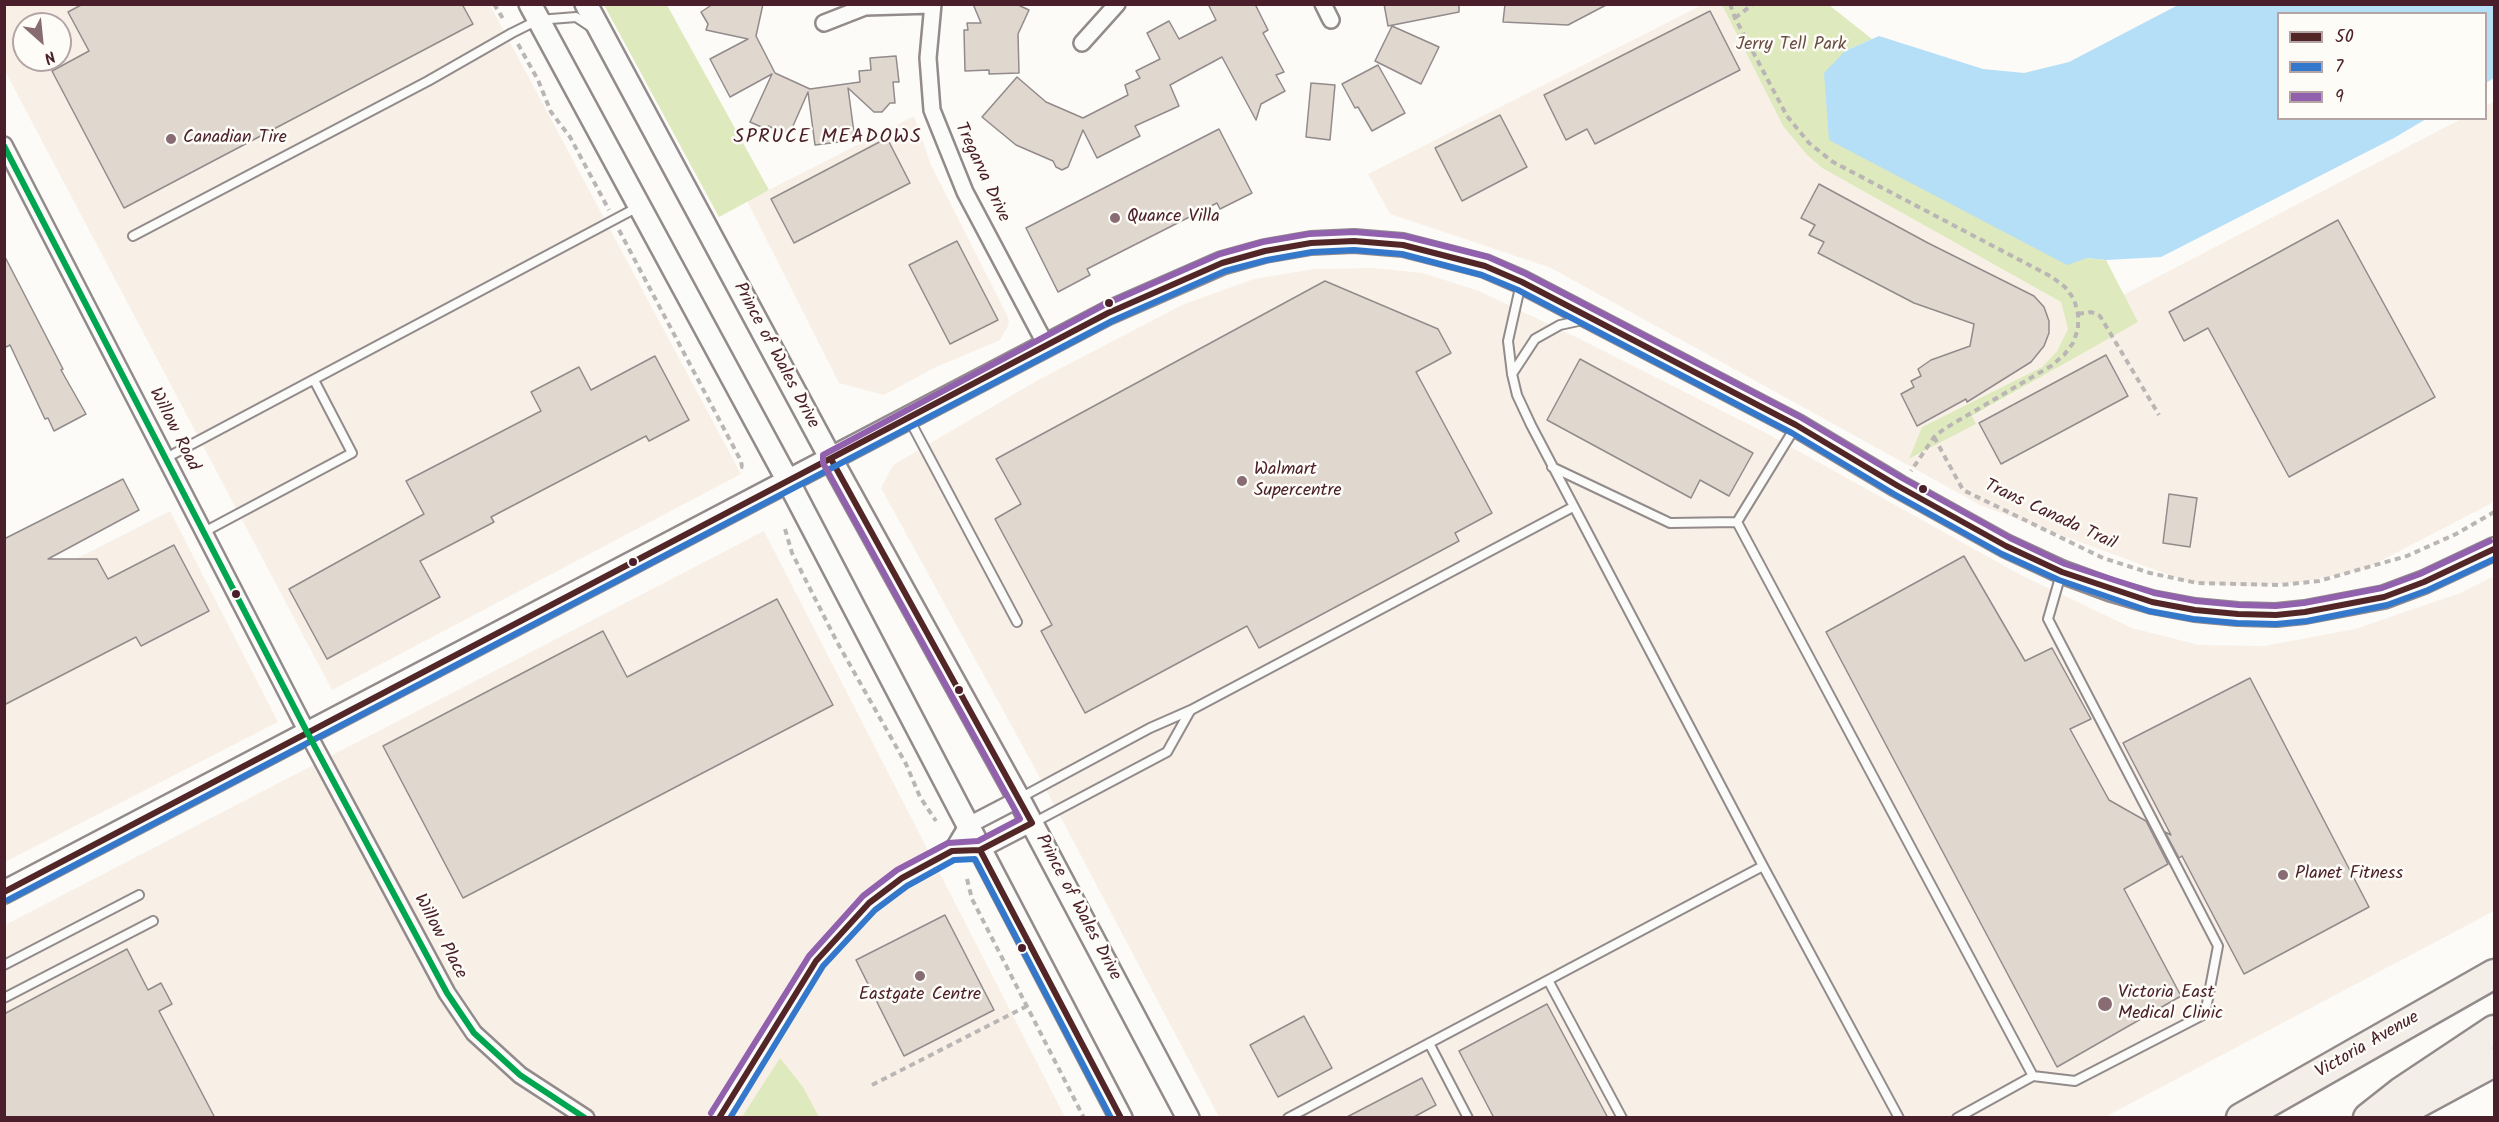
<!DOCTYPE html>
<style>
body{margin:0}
#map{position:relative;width:2499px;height:1122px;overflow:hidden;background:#fcfbf8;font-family:Kalam,sans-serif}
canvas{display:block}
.frame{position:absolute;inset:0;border:6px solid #4a1f2b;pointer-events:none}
.legend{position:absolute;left:2277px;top:12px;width:210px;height:108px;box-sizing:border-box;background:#fdfcf7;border:2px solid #b5a4a5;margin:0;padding:8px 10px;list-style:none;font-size:18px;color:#4a1f2b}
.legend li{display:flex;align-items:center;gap:12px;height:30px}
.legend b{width:30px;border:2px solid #b5a4a5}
.north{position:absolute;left:12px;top:12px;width:60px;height:60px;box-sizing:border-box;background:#fdfcf7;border:2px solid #b5a4a5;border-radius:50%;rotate:153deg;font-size:16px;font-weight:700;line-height:24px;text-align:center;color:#4a1f2b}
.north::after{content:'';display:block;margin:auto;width:21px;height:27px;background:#886c73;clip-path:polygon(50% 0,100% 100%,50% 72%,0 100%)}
</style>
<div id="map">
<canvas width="2499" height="1122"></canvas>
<div class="frame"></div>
<ul class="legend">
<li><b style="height:8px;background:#522626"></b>50</li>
<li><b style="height:8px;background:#3478cb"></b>7</li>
<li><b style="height:8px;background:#9161ad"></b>9</li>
</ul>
<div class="north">N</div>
</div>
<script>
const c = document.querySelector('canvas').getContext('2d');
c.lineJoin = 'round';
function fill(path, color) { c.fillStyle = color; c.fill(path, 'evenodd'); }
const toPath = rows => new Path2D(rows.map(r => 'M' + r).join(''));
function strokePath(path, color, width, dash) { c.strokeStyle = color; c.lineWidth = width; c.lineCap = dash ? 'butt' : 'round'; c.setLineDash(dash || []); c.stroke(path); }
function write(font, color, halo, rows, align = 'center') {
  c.font = font + ' Kalam,sans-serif'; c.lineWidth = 5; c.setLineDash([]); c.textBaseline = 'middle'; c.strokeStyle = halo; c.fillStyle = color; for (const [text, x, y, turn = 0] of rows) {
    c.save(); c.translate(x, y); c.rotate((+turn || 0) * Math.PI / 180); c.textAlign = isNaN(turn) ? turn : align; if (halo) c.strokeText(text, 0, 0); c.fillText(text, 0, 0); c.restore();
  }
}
const built = toPath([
 [4,5,490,5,741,474,332,690,5,71],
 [24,24,60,24,60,60,24,60],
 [1702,5,1722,5,1783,126,1807,155,1822,168,2061,302,2068,329,2057,351,2042,367,1922,427,1910,459,1976,424,1972,417,2137,322,2123,295,2461,119,2486,118,2486,106,2494,101,2494,502,2365,569,2302,582,2251,586,2191,583,1982,506,1551,268,1390,214,1368,174],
 [914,116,931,165,1008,317,1009,324,1000,340,934,368,884,395,839,383,747,201],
 [1373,268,1423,273,1479,291,1576,337,1766,433,2019,574,2132,628,2199,645,2264,646,2355,629,2460,593,2494,576,2494,911,2105,1117,1219,1117,1032,763,881,488,893,465,1038,380,1184,304,1254,279,1314,269],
 [170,511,278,722,5,862,5,595],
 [764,531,1065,1117,5,1118,5,925]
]);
const green = toPath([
 [604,5,667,5,769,190,719,217],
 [1722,5,1829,5,1872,39,1845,51,2087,258,2106,260,2138,322,1972,416,1976,424,1909,459,1922,427,2042,367,2057,351,2068,329,2061,302,1822,168,1807,155,1783,126],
 [780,1058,803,1087,819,1117,742,1117]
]);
const water = toPath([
 [2180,4,2494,5,2494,78,2486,83,2486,14,2278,14,2278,118,2426,119,2394,138,2161,257,2106,260,2087,258,2067,265,1829,140,1824,73,1845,51,1879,36,1983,69,2024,73,2069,62]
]);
const building = toPath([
 [83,4,462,4,473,24,124,208,52,71,89,51,68,12,83,4],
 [713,4,763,4,756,36,775,73,810,89,860,82,859,71,871,70,870,58,896,56,899,82,893,82,895,103,890,103,882,112,874,112,848,88,855,140,815,145,808,92,789,135,768,126,766,129,750,122,772,74,730,97,710,59,748,39,706,30,708,24,701,12,713,4],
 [973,4,1016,4,1029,10,1018,34,1019,73,989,74,989,70,965,71,964,30,968,30,967,23,981,23,973,4],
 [1208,4,1255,4,1268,30,1263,33,1284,72,1276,75,1285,91,1261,104,1256,120,1222,57,1170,85,1179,106,1135,126,1140,136,1097,158,1083,130,1068,167,1062,170,1056,167,1053,161,1016,145,982,117,1017,77,1046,102,1083,118,1128,95,1125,85,1140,78,1136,71,1160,59,1147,33,1169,21,1179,39,1216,20,1208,4],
 [1384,4,1459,4,1459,12,1388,26,1384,4],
 [1505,4,1608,4,1568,25,1503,22,1505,4],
 [1710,11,1740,70,1595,144,1587,129,1566,140,1544,95,1710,11],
 [1392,26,1439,47,1421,84,1375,61,1392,26],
 [1378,65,1405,113,1372,131,1358,107,1355,108,1342,84,1378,65],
 [1311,83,1335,85,1330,140,1306,137,1311,83],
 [1500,115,1527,167,1462,201,1435,148,1500,115],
 [1219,129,1252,193,1220,209,1217,203,1087,269,1090,275,1058,292,1026,228,1219,129],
 [887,138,910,183,794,243,771,199,887,138],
 [1819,184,1928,243,2034,296,2044,307,2049,321,2049,333,2044,346,2031,362,1967,402,1966,399,1917,426,1901,394,1914,387,1911,381,1921,376,1918,369,1931,360,1970,346,1974,324,1914,303,1818,253,1824,242,1809,235,1815,225,1801,218,1819,184],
 [2338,220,2435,397,2289,477,2208,328,2184,341,2169,312,2338,220],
 [957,241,998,320,950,344,909,265,957,241],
 [4,255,63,369,61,370,86,414,54,431,48,418,45,419,10,345,4,348,4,255],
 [1325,281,1438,329,1451,353,1416,372,1492,513,1455,533,1459,541,1259,648,1247,626,1085,713,1041,631,1052,625,995,519,1021,504,996,459,1325,281],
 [2106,355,2128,396,2001,464,1979,423,2106,355],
 [655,356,689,420,649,441,646,436,491,517,494,522,420,561,440,597,327,659,289,589,424,514,406,481,541,411,531,392,579,367,591,390,655,356],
 [1580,359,1753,453,1729,496,1700,480,1691,498,1547,420,1580,359],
 [123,479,139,510,48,559,97,559,108,579,174,545,209,611,141,646,136,637,4,705,4,539,123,479],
 [2169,494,2197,498,2190,547,2163,543,2169,494],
 [1964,556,2025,661,2052,648,2091,719,2070,729,2109,800,2146,821,2168,864,2124,889,2181,996,2057,1067,1826,632,1964,556],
 [777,599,833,705,463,898,383,746,603,631,627,677,777,599],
 [2250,678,2369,907,2244,974,2182,856,2179,858,2165,832,2171,835,2123,743,2250,678],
 [945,915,994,1010,904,1056,856,960,945,915],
 [127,949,148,990,161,983,172,1004,159,1011,215,1118,4,1118,4,1014,127,949],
 [1547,1004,1608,1118,1494,1118,1459,1051,1547,1004],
 [1304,1016,1332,1068,1278,1097,1250,1045,1304,1016],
 [1422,1078,1436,1105,1412,1118,1345,1118,1422,1078]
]);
const path = toPath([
 [494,4,505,22],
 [1730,4,1735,18,1787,116,1809,143,1833,162,2052,277,2065,287,2074,299,2078,314,2078,329,2073,343,2064,355,2051,366,1944,429,1934,437,1911,471],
 [1735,18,1753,4],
 [518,44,538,80,551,112,570,137,609,210],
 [619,230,741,461,742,467,745,467],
 [2078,314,2091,312,2100,316,2159,415],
 [1934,437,1963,490,2103,558,2150,573,2197,583,2281,585,2319,581,2407,556,2456,534,2494,512],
 [785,529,792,553,837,642,906,764,920,797,936,821],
 [967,879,972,899,1084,1118],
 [872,1085,1027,1006]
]);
const lane = toPath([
 [133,236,428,81,512,33,538,20,576,17,591,27],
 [1521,283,1508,341,1512,374,1517,395,1531,425,1763,866,1899,1118],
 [1512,374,1535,339,1560,325,1583,320],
 [909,419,1017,622],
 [166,458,638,207],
 [1552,467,1670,523,1737,522,1796,426],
 [1737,522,2033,1076],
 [204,532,352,453,314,380],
 [1020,798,1150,728,1191,710,1573,507],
 [1033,823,1167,752,1190,711],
 [4,965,139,895],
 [1548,980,1622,1118],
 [4,998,153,921],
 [1429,1043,1468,1118],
 [1288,1118,1763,866],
 [1957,1118,2033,1076,2075,1081,2205,1014,2218,946,2048,619,2061,574]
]);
const street = toPath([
 [933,4,928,58,932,110,965,192,1046,345],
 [1323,4,1331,20],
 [824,23,865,7,932,5],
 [1082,43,1117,4],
 [4,145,307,732,447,993,474,1033,520,1075,586,1118],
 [952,851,967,826,1019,799],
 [719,1118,816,961,869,903,902,878,952,851,980,850,1032,823]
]);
const secondary = toPath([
 [530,4,788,481,1121,1118],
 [586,4,831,459,1019,799,1188,1118],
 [4,892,1108,313,1222,263,1265,251,1311,243,1354,241,1403,245,1485,266,1522,282,1796,425,1898,486,2006,546,2062,572,2111,590,2152,602,2195,610,2238,614,2276,615,2305,612,2384,597,2424,582,2494,549]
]);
const highway = toPath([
 [2394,1116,2494,1062],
 [2241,1118,2494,974],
 [2368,1118,2401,1092,2494,1030]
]);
const bus1 = toPath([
 [980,850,1121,1118],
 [4,892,1108,313,1222,263,1265,251,1311,243,1354,241,1403,245,1485,266,1522,282,1796,425,1898,486,2006,546,2062,572,2152,602,2195,610,2238,614,2276,615,2305,612,2384,597,2424,582,2494,549],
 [719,1118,816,961,869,903,902,878,952,851,980,850,1032,823,831,459]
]);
const bus2 = toPath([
 [8,900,1112,321,1225,271,1267,260,1312,252,1354,250,1402,254,1482,275,1518,290,1792,433,1894,494,2002,554,2059,580,2149,611,2193,619,2237,623,2276,624,2307,621,2387,605,2428,590,2494,559],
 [730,1118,823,966,875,910,907,886,954,860,975,859,1111,1118]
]);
const bus3 = toPath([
 [711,1113,809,956,863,896,897,870,948,843,978,841,1020,819,823,463,823,455,1104,305,1220,254,1263,242,1309,234,1354,232,1404,236,1488,257,1526,274,1800,417,1902,478,2010,538,2065,564,2154,593,2196,601,2239,605,2276,606,2304,603,2382,588,2420,574,2490,541]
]);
const bus4 = toPath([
 [4,146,307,732,447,993,474,1033,520,1075,585,1118]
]);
const markers = [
 [171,139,6,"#886c73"],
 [1115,218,6,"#886c73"],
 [1109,303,5,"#4a1f2b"],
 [1242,481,6,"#886c73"],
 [1923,489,5,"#4a1f2b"],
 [633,562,5,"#4a1f2b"],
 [236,594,5,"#4a1f2b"],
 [959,690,5,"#4a1f2b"],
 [2283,875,6,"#886c73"],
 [1022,948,5,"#4a1f2b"],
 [920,976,6,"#886c73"],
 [2105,1004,8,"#886c73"]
];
const parkNames = [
 ["Jerry Tell Park",1791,46]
];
const poiNames = [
 ["Canadian Tire",183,139],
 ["Quance Villa",1127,218],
 ["Walmart",1254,471],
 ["Supercentre",1254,492],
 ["Planet Fitness",2295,875],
 ["Victoria East",2118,994],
 ["Medical Clinic",2118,1015],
 ["Eastgate Centre",920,996,"center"]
];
const streetNames = [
 ["Tregarva Drive",981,173,65],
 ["Prince of Wales Drive",775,356,62],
 ["Willow Road",173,430,63],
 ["Trans Canada Trail",2050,516,25],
 ["Prince of Wales Drive",1077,908,62],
 ["Willow Place",439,937,62],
 ["Victoria Avenue",2368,1046,-30]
];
const neighbourhoodNames = [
 ["SPRUCE MEADOWS",828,139]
];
fill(built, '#f8f0e7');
fill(green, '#dfe9be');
fill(water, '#b5def7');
fill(building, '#e0d7cf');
strokePath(building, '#928a8b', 1.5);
strokePath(lane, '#928a8b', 12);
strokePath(street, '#928a8b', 20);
strokePath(secondary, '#928a8b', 26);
strokePath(highway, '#928a8b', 33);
strokePath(path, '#bbb6b6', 4, [6, 4.5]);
strokePath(lane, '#fbfbf9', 8);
strokePath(street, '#fbfbf9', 15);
strokePath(secondary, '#fbfbf9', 21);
strokePath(highway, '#f3eee7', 28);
strokePath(bus1, '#522626', 6);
strokePath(bus2, '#3478cb', 6);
strokePath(bus3, '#9161ad', 6);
strokePath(bus4, '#00a54f', 6);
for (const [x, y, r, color] of markers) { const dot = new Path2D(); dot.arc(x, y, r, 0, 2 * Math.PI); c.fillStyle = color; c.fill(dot); strokePath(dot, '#fdfcf7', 2); }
write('18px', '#6a4e44', '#fdfcf7', parkNames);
write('18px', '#4a1f2b', '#fdfcf7', poiNames, 'left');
write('18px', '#4a1f2b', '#fdfcf7', streetNames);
c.letterSpacing = '1.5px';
write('20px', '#4a1f2b', '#fdfcf7', neighbourhoodNames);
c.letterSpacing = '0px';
</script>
